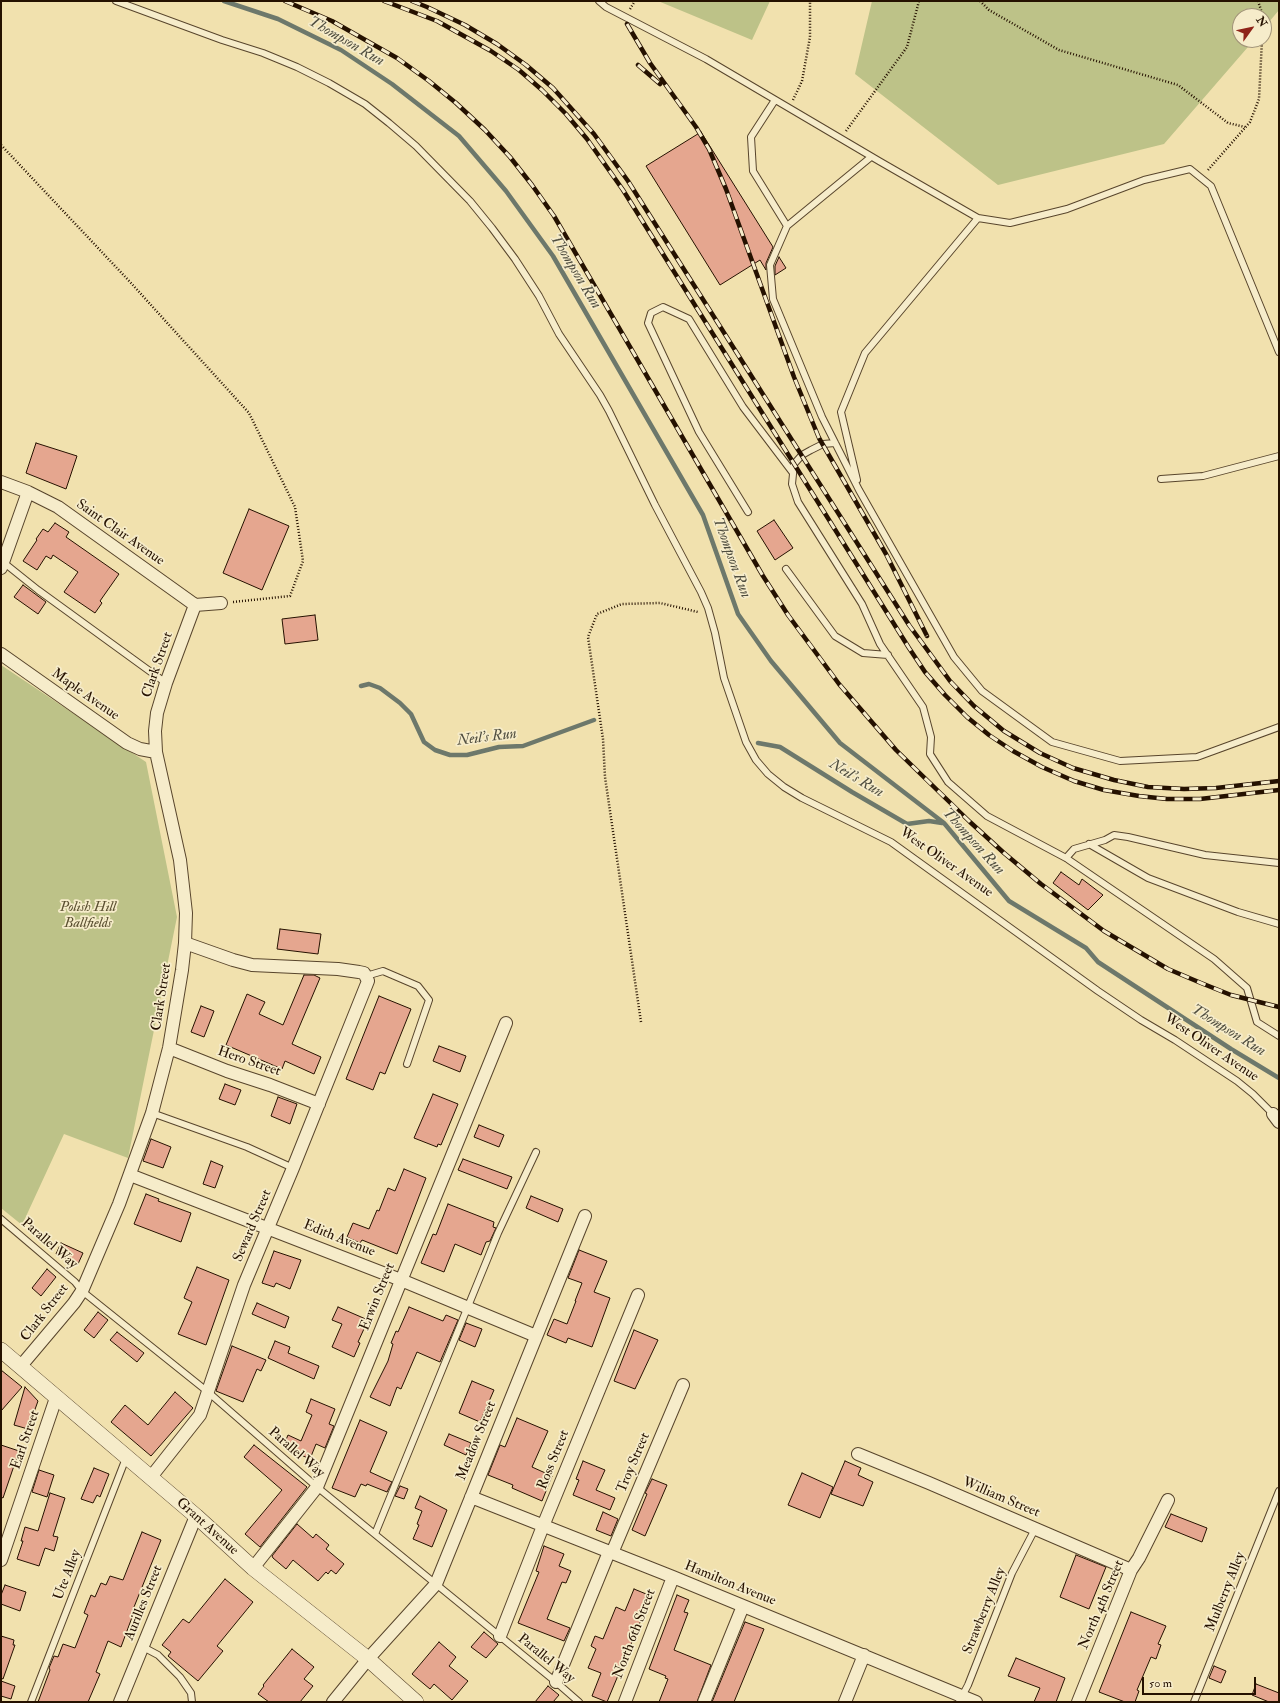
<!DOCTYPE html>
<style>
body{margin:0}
#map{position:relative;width:1280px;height:1703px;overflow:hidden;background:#f1e1ae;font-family:"IM FELL Double Pica",serif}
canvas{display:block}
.frame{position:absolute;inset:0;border:2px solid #251100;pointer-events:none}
.north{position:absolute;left:1232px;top:8px;width:40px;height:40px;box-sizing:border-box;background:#f6ecca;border:1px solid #a29479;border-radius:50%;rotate:57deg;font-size:11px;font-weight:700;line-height:16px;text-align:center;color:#251100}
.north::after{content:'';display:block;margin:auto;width:14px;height:18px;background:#8f2418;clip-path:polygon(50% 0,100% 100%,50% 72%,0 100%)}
.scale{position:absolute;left:1142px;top:1677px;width:114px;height:18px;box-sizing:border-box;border:2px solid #251100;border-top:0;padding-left:5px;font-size:12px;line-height:14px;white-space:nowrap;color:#251100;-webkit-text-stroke:3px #f6ecca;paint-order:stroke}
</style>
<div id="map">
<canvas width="1280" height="1703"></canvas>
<div class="frame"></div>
<div class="north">N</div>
<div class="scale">50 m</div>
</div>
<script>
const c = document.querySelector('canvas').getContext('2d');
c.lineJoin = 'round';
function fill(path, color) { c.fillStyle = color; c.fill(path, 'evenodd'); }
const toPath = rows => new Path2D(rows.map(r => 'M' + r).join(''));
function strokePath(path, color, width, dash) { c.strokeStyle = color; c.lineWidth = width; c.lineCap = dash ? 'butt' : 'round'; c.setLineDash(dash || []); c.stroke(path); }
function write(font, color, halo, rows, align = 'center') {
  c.font = font + ' "IM FELL Double Pica",serif'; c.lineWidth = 3.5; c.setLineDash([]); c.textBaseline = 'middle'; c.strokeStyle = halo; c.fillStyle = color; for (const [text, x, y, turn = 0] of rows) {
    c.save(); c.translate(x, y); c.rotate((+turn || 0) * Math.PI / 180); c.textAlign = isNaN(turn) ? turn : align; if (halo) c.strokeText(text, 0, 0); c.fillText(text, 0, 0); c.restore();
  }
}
const green = toPath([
 [658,1,770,1,752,40],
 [872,1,1279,1,1279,10,1264,28,1264,16,1240,16,1240,40,1254,40,1164,144,998,185,855,74],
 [1,665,146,762,177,917,128,1158,64,1134,22,1225,1,1208]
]);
const stream = toPath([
 [224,1,278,19,341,50,392,84,459,136,506,191,553,256,703,515,738,614,771,661,840,743,944,823,1009,901,1086,948,1098,962,1231,1049,1279,1078],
 [361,686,369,684,380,688,400,703,411,714,424,742,435,750,450,755,467,755,499,747,523,746,594,720],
 [758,743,780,747,852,792,907,824,929,821,942,823]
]);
const building = toPath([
 [701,132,773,247,766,263,766,270,760,260,720,285,646,166,701,132],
 [779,257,786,268,775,275,775,266,779,257],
 [36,443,77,456,66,489,26,473,36,443],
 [249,509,289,526,262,590,223,573,249,509],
 [774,520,793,548,775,560,757,531,774,520],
 [55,523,69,532,66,537,119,574,100,601,102,603,95,613,64,592,78,572,53,555,51,559,46,556,37,570,23,561,37,540,36,539,43,529,48,532,55,523],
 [23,585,46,602,38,614,14,597,23,585],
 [315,615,318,640,285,644,282,619,315,615],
 [1061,872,1079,885,1082,879,1103,895,1088,910,1053,883,1061,872],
 [280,929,321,934,318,954,277,949,280,929],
 [304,975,314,975,320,978,292,1044,321,1057,314,1074,285,1061,282,1069,226,1045,247,994,265,1002,259,1014,283,1025,304,975],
 [379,996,411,1009,385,1074,380,1072,373,1090,346,1079,379,996],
 [201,1006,214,1011,204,1037,191,1032,201,1006],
 [439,1046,466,1056,460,1072,433,1061,439,1046],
 [225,1084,241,1090,235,1105,219,1099,225,1084],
 [433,1094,458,1104,441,1145,438,1144,437,1147,414,1138,433,1094],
 [278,1097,297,1104,290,1124,271,1116,278,1097],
 [479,1125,504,1135,499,1147,474,1137,479,1125],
 [151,1139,171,1147,163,1168,143,1161,151,1139],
 [463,1159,512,1177,507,1189,458,1170,463,1159],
 [211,1161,223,1166,215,1188,203,1184,211,1161],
 [404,1169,426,1178,397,1254,362,1240,360,1243,347,1237,353,1223,369,1229,377,1210,379,1211,388,1188,395,1191,404,1169],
 [146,1194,159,1199,158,1201,191,1213,181,1242,134,1224,146,1194],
 [531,1196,563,1209,558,1222,526,1208,531,1196],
 [448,1204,494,1222,493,1227,496,1228,490,1241,486,1242,481,1255,455,1244,444,1272,421,1263,433,1234,436,1235,448,1204],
 [61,1243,83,1253,78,1264,56,1254,61,1243],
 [579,1250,607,1261,594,1292,610,1298,592,1347,568,1338,566,1343,547,1335,554,1319,567,1324,576,1301,575,1301,582,1283,568,1278,579,1250],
 [274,1251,301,1260,290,1289,276,1283,274,1287,262,1283,274,1251],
 [197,1267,229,1280,206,1345,178,1334,192,1302,184,1298,197,1267],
 [47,1269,56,1277,41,1296,32,1288,47,1269],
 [257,1303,289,1317,285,1328,252,1314,257,1303],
 [338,1307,368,1320,358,1342,360,1343,354,1357,332,1347,342,1324,332,1320,338,1307],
 [409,1307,443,1321,446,1315,458,1320,440,1362,417,1352,401,1389,397,1387,390,1406,370,1397,388,1361,393,1344,391,1343,396,1331,398,1332,409,1307],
 [98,1312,108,1320,94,1338,84,1330,98,1312],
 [466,1323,482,1329,475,1347,459,1340,466,1323],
 [634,1330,658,1340,635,1389,614,1381,634,1330],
 [117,1332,144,1353,137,1362,110,1340,117,1332],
 [275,1341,290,1347,288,1353,319,1366,314,1379,268,1358,275,1341],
 [232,1346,266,1360,261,1371,257,1369,243,1402,216,1391,232,1346],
 [1,1370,22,1387,1,1411,1,1370],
 [472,1381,494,1390,480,1422,459,1413,472,1381],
 [25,1387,38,1401,28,1429,14,1425,25,1387],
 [175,1392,193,1408,151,1456,111,1422,125,1405,148,1425,175,1392],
 [311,1399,335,1409,329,1424,334,1426,325,1448,316,1444,310,1459,283,1447,288,1435,301,1441,312,1415,306,1412,311,1399],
 [517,1418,548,1431,532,1467,552,1476,542,1501,512,1488,513,1485,488,1475,500,1445,505,1447,517,1418],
 [360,1420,387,1432,370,1472,392,1482,387,1492,367,1484,366,1486,361,1484,355,1497,332,1488,360,1420],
 [449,1434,471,1443,466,1455,444,1445,449,1434],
 [1,1445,19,1451,3,1498,1,1497,1,1445],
 [254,1445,307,1487,260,1547,245,1534,282,1490,244,1457,254,1445],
 [583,1461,605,1470,596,1490,615,1498,610,1510,573,1495,579,1480,576,1479,583,1461],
 [845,1461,861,1468,858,1475,873,1482,863,1506,831,1494,845,1461],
 [94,1468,109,1474,100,1497,97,1495,93,1503,81,1499,94,1468],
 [39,1470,54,1475,47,1497,32,1492,39,1470],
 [802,1473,833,1487,820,1518,788,1505,802,1473],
 [652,1479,667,1485,645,1536,632,1530,647,1494,645,1493,652,1479],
 [400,1486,408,1489,404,1499,395,1496,400,1486],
 [50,1493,65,1498,53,1536,58,1537,54,1551,45,1548,39,1566,17,1559,23,1541,21,1541,25,1527,38,1531,50,1493],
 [420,1496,447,1510,432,1547,413,1539,419,1525,417,1524,422,1511,415,1508,420,1496],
 [603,1512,618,1519,611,1536,596,1530,603,1512],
 [1171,1514,1207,1528,1202,1542,1165,1527,1171,1514],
 [297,1524,313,1538,316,1534,329,1545,326,1549,344,1564,336,1574,331,1570,328,1574,326,1572,318,1581,293,1560,286,1569,273,1558,272,1556,297,1524],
 [142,1532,161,1540,132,1612,134,1612,121,1647,108,1641,96,1672,100,1674,88,1702,38,1702,50,1670,49,1668,54,1656,58,1657,63,1644,75,1648,88,1615,84,1613,91,1595,95,1597,101,1583,106,1585,110,1576,123,1580,142,1532],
 [544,1546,564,1554,559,1566,571,1571,566,1583,562,1582,547,1619,570,1628,564,1641,518,1623,539,1572,536,1571,544,1546],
 [1076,1555,1106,1567,1089,1609,1060,1597,1076,1555],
 [225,1579,253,1602,217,1646,223,1651,198,1681,168,1656,171,1652,162,1645,183,1619,189,1623,225,1579],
 [5,1585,26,1592,20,1611,1,1604,1,1595,5,1585],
 [634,1589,651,1596,607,1702,592,1696,601,1673,588,1668,596,1649,591,1646,595,1636,603,1639,616,1607,625,1611,634,1589],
 [677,1595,689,1600,684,1612,688,1613,674,1650,711,1665,697,1702,659,1702,668,1679,665,1678,666,1676,649,1669,677,1595],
 [1131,1612,1166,1626,1158,1644,1161,1645,1156,1659,1151,1657,1137,1690,1139,1691,1135,1702,1125,1702,1099,1692,1131,1612],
 [745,1622,764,1629,734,1702,712,1702,745,1622],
 [484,1632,498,1644,486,1658,471,1647,484,1632],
 [1,1636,14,1640,13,1645,15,1645,3,1679,1,1678,1,1636],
 [439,1642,456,1657,449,1666,468,1681,452,1700,434,1684,430,1689,412,1674,439,1642],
 [292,1649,314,1667,304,1679,313,1686,300,1702,269,1702,258,1694,264,1686,263,1685,292,1649],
 [1016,1658,1065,1678,1056,1702,1034,1702,1040,1688,1008,1676,1016,1658],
 [1214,1666,1226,1671,1221,1683,1209,1678,1214,1666],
 [1,1681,15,1686,11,1699,1,1696,1,1681],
 [1256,1684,1279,1693,1279,1702,1269,1702,1252,1695,1256,1684],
 [548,1686,559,1695,553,1702,535,1702,548,1686]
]);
const path = toPath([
 [980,1,989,10,1059,50,1178,85,1228,123,1245,127],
 [1258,1,1263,16],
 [630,9,635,1],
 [793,100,802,81,810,37,810,1],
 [846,131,907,47,919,1],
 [1,145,131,283,249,413,295,507,303,561,290,596,233,602],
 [1208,170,1250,122,1259,99,1262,40],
 [641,1022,605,777,603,739,588,637,597,614,622,604,660,603,698,612]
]);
const service = toPath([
 [116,1,222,40,263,53,297,67,329,83,365,104,389,123,416,146,470,201,492,228,515,259,539,296,559,334,600,395,609,411,655,505,701,592,708,608,715,633,724,678,746,742,756,760,768,774,784,787,802,798,891,842,1098,991,1141,1020,1175,1040,1237,1081,1253,1094,1273,1114],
 [599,1,606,7,706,59,879,161,978,218,1010,223,1067,209,1144,180,1190,169,1211,186,1279,352],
 [775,100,751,137,753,171,787,226],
 [871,157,787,226,770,265,773,299,822,417,859,490,954,657,982,691,1052,742,1120,761,1197,757,1279,727],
 [835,443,823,444,811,450,802,455,794,464,792,484,798,502,862,604,880,644,923,707,931,737,930,754,948,782,987,816,1066,858,1214,959,1247,988,1257,1022,1279,1036],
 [1161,479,1203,476,1279,456],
 [857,480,841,412,865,353,978,218],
 [748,512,699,432,648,323,651,313,663,307,689,319,743,407,793,473],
 [3,562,38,590,166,683],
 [786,569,835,636,863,653,888,655],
 [1089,844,1148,878,1238,912,1279,924],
 [1066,858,1074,849,1105,840,1114,835,1128,837,1205,855,1279,863],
 [366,976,383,971,418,986,429,1000,407,1064],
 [152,1113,247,1147,293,1168],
 [1,1219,75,1282,82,1291,208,1392,317,1487,556,1682,579,1702],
 [375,1534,498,1233,536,1152],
 [143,1647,158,1655,180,1677,191,1693,192,1702],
 [31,1702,126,1458],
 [959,1702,968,1685,1012,1573,1035,1529],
 [1194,1702,1279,1491]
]);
const minor = toPath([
 [1,482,28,492,58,507,195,605,221,603],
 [1,568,28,492],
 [1,654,127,743,140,749,156,752],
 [169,1048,227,1071,270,1085,319,1104],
 [1273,1114,1279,1122],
 [130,1175,401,1280,536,1336],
 [20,1367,74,1303,82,1291,119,1204,152,1113,169,1048,182,970,185,943,186,913,180,860,156,752,155,731,157,713,166,683,195,605],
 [858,1454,929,1483,1131,1570],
 [151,1477,200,1415,244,1285,293,1168,368,981,364,973,359,972,338,969,252,965,233,960,185,943],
 [471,1497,673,1577,976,1702],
 [612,1553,683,1385],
 [1,1560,56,1398],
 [253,1568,317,1487,506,1023],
 [500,1636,543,1526,638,1295],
 [556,1682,609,1552],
 [120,1702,196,1516],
 [333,1702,368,1659,436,1584,585,1216],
 [625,1702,673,1577],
 [704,1702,743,1606],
 [845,1702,864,1655],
 [1078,1702,1131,1570,1139,1558,1168,1500]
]);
const tertiary = toPath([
 [1,1350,196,1516,253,1568,368,1659,416,1702]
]);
const rail = toPath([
 [285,1,332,21,397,58,429,81,456,103,485,130,510,157,532,185,554,216,763,576,788,615,839,684,896,750,970,822,1004,853,1041,884,1104,931,1168,969,1201,983,1231,995,1279,1007],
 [384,1,437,21,491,51,519,70,542,90,566,114,587,139,623,190,909,648,925,672,945,695,967,717,989,735,1013,751,1042,767,1074,781,1104,790,1139,796,1167,799,1200,799,1279,790],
 [412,1,427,7,465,25,497,44,526,65,553,88,594,134,628,181,909,625,950,681,974,706,1004,731,1040,753,1073,768,1114,780,1148,787,1184,789,1216,788,1279,781],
 [627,24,650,63,696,127,709,149,726,189,794,377,819,438,886,554,927,636],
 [638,65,660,84]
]);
const streetNames = [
 ["Saint Clair Avenue",120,533,35],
 ["Clark Street",158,665,-71],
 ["Maple Avenue",85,695,35],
 ["West Oliver Avenue",946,863,35],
 ["Clark Street",162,997,-81],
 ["West Oliver Avenue",1211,1048,34],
 ["Hero Street",249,1062,19],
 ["Seward Street",253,1226,-67],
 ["Edith Avenue",339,1239,22],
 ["Parallel Way",49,1244,41],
 ["Erwin Street",378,1297,-68],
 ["Clark Street",45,1313,-52],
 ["Earl Street",26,1440,-71],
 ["Meadow Street",477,1441,-68],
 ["Parallel Way",296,1453,41],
 ["Ross Street",554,1460,-68],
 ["Troy Street",634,1463,-67],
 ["William Street",1001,1498,23],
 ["Grant Avenue",207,1527,42],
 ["Ute Alley",68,1575,-69],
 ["Hamilton Avenue",730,1584,22],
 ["Mulberry Alley",1226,1592,-68],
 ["Aurilles Street",144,1603,-68],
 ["North 4th Street",1102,1605,-67],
 ["Strawberry Alley",985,1611,-68],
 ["North 6th Street",635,1634,-69],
 ["Parallel Way",546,1659,39]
];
const parkNames = [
 ["Polish Hill",88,908],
 ["Ballfields",88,924]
];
const waterNames = [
 ["Thompson Run",346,42,30],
 ["Thompson Run",575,272,59],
 ["Thompson Run",731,558,70],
 ["Neil's Run",487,738,-7],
 ["Neil's Run",856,779,31],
 ["Thompson Run",973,842,48],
 ["Thompson Run",1228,1031,32]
];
fill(green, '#bdc288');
strokePath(stream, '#6d786b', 4.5);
fill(building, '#e5a68f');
strokePath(building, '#251100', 1);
strokePath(service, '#58452c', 8);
strokePath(minor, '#58452c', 14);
strokePath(tertiary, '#58452c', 16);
strokePath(path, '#251100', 2.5, [1, 2]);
strokePath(service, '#f6ecca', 6);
strokePath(minor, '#f6ecca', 12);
strokePath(tertiary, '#f6ecca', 15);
strokePath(rail, '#251100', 4.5);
strokePath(rail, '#f6ecca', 3, [9]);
write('14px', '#251100', '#f6ecca', streetNames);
write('italic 14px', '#5a4f30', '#f6ecca', parkNames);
write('italic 15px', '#4f4d3f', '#f6ecca', waterNames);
</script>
